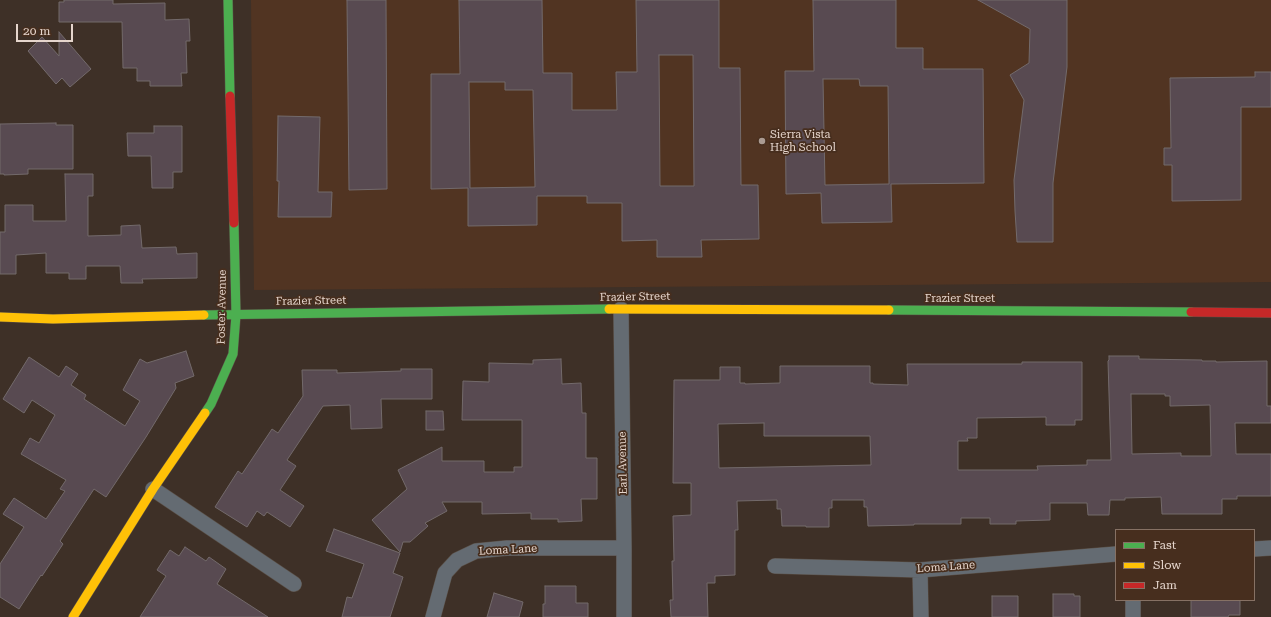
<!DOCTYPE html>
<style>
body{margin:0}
#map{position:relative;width:1271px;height:617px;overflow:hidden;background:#3e3027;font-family:"Roboto Serif",serif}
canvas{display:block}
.legend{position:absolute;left:1115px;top:529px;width:140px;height:72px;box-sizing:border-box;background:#472e1e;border:1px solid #867164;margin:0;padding:5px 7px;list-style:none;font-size:12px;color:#e5d5cc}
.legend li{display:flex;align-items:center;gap:8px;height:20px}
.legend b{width:20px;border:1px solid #867164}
.scale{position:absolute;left:16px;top:24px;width:57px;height:18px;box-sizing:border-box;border:2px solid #e5d5cc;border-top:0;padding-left:5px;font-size:12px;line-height:14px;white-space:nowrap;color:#e5d5cc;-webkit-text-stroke:3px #472e1e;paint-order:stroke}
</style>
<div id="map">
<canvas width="1271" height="617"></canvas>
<ul class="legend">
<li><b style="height:5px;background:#4caf50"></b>Fast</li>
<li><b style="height:5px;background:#ffc107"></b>Slow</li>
<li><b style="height:5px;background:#c62828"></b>Jam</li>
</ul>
<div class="scale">20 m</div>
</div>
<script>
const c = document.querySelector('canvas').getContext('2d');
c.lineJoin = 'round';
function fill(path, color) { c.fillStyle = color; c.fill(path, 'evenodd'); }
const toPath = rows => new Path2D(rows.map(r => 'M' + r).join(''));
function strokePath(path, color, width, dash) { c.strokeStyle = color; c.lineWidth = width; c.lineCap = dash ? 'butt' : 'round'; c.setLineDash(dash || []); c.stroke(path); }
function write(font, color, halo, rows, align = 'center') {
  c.font = font + ' "Roboto Serif",serif'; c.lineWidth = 3.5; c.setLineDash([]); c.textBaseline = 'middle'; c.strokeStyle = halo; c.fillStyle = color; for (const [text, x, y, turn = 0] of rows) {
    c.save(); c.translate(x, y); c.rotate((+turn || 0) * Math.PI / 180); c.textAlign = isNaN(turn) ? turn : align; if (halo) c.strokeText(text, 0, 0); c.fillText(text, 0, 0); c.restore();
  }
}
const built = toPath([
 [251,0,1271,0,1271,282,254,290]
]);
const building = toPath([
 [64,0,113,0,113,4,165,3,165,20,189,19,190,41,186,41,187,73,181,73,182,86,150,86,150,81,137,81,137,68,123,68,122,22,59,22,59,2,64,2,64,0],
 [347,0,386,0,387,189,349,190,347,0],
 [459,0,542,0,543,73,572,73,572,110,617,110,616,72,637,72,636,0,719,0,719,68,740,68,741,185,758,185,759,239,701,240,702,257,657,257,657,240,622,241,622,203,587,203,587,196,537,196,537,225,468,226,468,188,431,189,431,74,460,74,459,0],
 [659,55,693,55,694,186,660,186,659,55],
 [469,82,505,82,505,90,533,90,535,187,470,188,469,82],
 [813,0,896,0,896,48,923,48,923,69,983,69,984,183,891,184,892,222,822,223,821,193,786,194,785,71,814,71,813,0],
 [823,79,859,79,860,86,888,86,889,184,825,185,823,79],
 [978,0,1067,0,1067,67,1053,183,1053,242,1017,242,1015,211,1014,180,1024,100,1010,75,1029,63,1030,29,978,0],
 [59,32,91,69,70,87,62,78,56,84,28,51,42,37,59,56,59,32],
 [1255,72,1271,72,1271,107,1241,107,1241,200,1172,201,1172,165,1164,165,1164,148,1171,148,1170,78,1255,77,1255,72],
 [278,116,320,117,318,192,332,192,331,217,278,217,279,181,277,181,278,116],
 [56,123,56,125,73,125,73,169,28,169,28,174,4,175,4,174,0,174,0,124,56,123],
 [154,126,182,126,182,172,173,172,173,188,152,188,151,156,128,156,127,133,154,133,154,126],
 [65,174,93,174,93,196,88,196,88,236,121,235,121,226,140,225,142,248,176,247,177,254,197,253,197,278,142,279,143,283,121,283,120,266,86,266,86,279,69,279,69,273,46,273,46,253,16,255,16,274,0,274,0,232,5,232,5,205,33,205,33,221,66,221,65,174],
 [186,351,194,376,175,383,176,388,146,437,106,497,94,489,60,541,63,544,42,576,41,575,19,609,0,597,0,564,24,527,3,514,14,498,46,519,65,491,60,489,66,480,21,454,30,438,39,443,55,415,32,400,24,413,3,399,29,357,59,377,66,366,78,374,71,385,86,395,84,399,125,426,140,401,123,390,140,359,147,363,186,351],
 [1109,356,1139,356,1139,359,1202,360,1202,361,1216,361,1216,362,1267,361,1267,406,1271,406,1271,423,1235,423,1236,454,1271,454,1271,496,1237,496,1237,499,1222,499,1222,514,1162,514,1161,497,1125,498,1125,500,1110,500,1109,515,1088,515,1087,503,1050,503,1050,520,1016,521,1016,524,990,524,990,518,961,518,961,524,914,524,914,525,868,526,867,507,864,507,864,500,832,500,832,508,829,508,829,527,806,527,806,526,782,526,781,509,777,509,777,500,737,501,738,530,735,530,735,575,715,576,715,583,707,583,708,617,671,617,670,600,673,600,672,561,674,561,673,516,691,515,691,483,673,483,674,380,720,380,720,367,740,367,740,383,745,383,745,384,780,383,780,366,870,366,870,383,873,383,873,384,908,385,907,364,1022,364,1022,362,1082,362,1082,420,1075,420,1075,425,1046,425,1046,417,977,418,977,438,967,438,968,441,958,441,958,470,1038,470,1037,466,1087,465,1087,460,1111,460,1108,361,1109,360,1109,356],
 [1131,394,1165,394,1165,396,1170,396,1170,406,1210,405,1211,456,1181,456,1181,453,1132,454,1131,394],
 [764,423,764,436,870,436,871,465,719,468,718,424,764,423],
 [561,359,562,384,581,383,582,413,586,413,586,458,597,458,597,499,581,499,582,521,558,522,558,519,531,519,531,513,482,514,482,502,442,502,447,511,425,523,428,526,410,542,403,542,400,552,372,520,407,489,398,470,442,447,442,461,484,461,484,472,514,472,514,467,522,467,522,420,462,420,463,381,489,382,489,363,533,364,533,360,561,359],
 [401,369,432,369,432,399,381,399,382,428,351,429,350,405,323,406,287,460,296,466,280,490,304,506,290,527,267,512,264,516,257,511,247,527,215,507,238,471,242,474,272,429,278,433,303,396,302,370,337,370,337,373,401,371,401,369],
 [426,411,443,411,444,430,426,430,426,411],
 [334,529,400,553,393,573,403,577,390,617,342,617,347,597,352,598,364,564,326,551,334,529],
 [185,547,206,561,209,557,226,569,217,584,268,617,140,617,166,576,157,570,170,550,179,556,185,547],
 [545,586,576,586,576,603,588,603,588,617,543,617,543,604,545,604,545,586],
 [494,593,523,602,519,617,487,617,494,593],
 [1053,594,1074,594,1074,596,1080,596,1080,617,1053,617,1053,594],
 [992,596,1018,596,1018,617,992,617,992,596],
 [1191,600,1240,600,1240,615,1229,615,1228,617,1191,617,1191,600]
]);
const street = toPath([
 [621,309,624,548,624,617],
 [153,489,294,584],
 [1254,549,1271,548],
 [775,566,920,570,1116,554],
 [920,570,921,617],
 [1133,600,1133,617],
 [433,617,445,573,457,560,476,551,507,548,624,548]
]);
const fast = toPath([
 [228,0,230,96],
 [889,310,1191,312],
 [204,315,609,309],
 [205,413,211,404,233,354,236,315,234,223]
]);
const slow = toPath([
 [609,309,889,310],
 [0,317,53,319,204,315],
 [73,617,153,489,205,413]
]);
const jam = toPath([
 [230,96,234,223],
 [1191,312,1271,313]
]);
const markers = [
 [762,141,4,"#ab9b92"]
];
const poiNames = [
 ["Sierra Vista",770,135],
 ["High School",770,148]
];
const streetNames = [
 ["Frazier Street",635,297,-1],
 ["Frazier Street",960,299],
 ["Frazier Street",311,301,-1],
 ["Foster Avenue",222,307,-89],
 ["Earl Avenue",623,463,-91],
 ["Loma Lane",508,550,-3],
 ["Loma Lane",946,567,-4]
];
fill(built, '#513422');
fill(building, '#584a51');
strokePath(building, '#736a6b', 1);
strokePath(street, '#5a4f46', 16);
strokePath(fast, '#5a4f46', 10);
strokePath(slow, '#5a4f46', 10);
strokePath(jam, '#5a4f46', 10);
strokePath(street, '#646b72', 15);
strokePath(fast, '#4caf50', 9);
strokePath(slow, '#ffc107', 9);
strokePath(jam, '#c62828', 9);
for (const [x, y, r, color] of markers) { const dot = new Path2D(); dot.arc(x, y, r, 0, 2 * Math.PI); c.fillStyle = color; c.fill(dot); strokePath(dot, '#472e1e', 1.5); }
write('11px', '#e5d5cc', '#472e1e', poiNames, 'left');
write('11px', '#e5d5cc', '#472e1e', streetNames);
</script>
